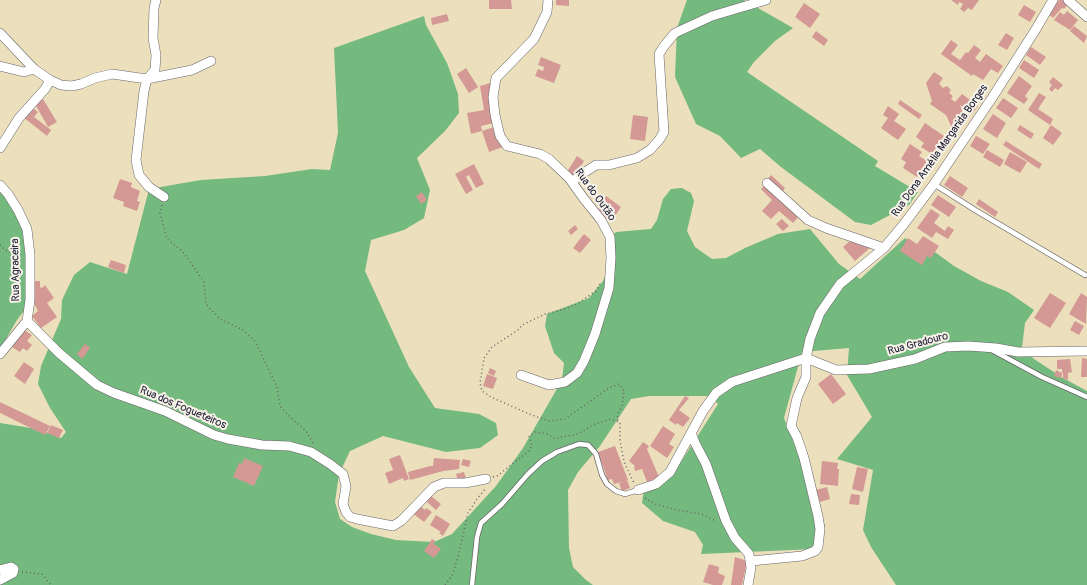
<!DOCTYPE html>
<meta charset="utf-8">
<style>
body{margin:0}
canvas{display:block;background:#ebdfbc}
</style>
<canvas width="1087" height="585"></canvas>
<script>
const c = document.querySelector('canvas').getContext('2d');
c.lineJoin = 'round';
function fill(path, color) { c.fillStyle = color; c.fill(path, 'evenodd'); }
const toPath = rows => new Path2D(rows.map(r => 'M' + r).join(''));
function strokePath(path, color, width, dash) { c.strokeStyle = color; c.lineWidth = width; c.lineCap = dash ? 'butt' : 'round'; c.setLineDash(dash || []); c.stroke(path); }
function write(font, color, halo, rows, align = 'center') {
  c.font = font + ' Pangolin,sans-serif'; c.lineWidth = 4; c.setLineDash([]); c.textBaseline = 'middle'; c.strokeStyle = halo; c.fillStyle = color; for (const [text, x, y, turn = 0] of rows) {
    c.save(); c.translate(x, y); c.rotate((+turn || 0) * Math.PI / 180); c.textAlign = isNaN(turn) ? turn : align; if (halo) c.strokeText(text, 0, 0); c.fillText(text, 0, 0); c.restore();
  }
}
const forest = toPath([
 [687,0,744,0,793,28,775,41,754,62,747,72,878,161,875,166,918,192,909,205,871,225,855,222,781,167,760,149,741,158,720,136,696,124,675,77,677,28],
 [424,16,426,25,447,63,458,94,459,113,445,131,417,158,430,190,424,218,404,230,371,240,365,271,409,367,435,408,479,414,496,423,498,435,480,448,446,452,383,436,350,451,339,474,335,502,340,519,352,527,371,534,396,540,434,542,452,534,496,486,523,448,562,380,564,363,554,353,545,326,547,314,589,298,603,281,609,268,608,240,616,232,651,229,657,220,663,199,671,189,682,188,691,193,694,201,687,231,695,247,712,259,726,258,745,248,778,234,810,229,839,264,860,279,905,238,921,251,928,247,954,266,981,281,1008,292,1034,310,1025,323,1022,348,1034,359,1063,378,1087,391,1087,585,896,585,871,547,863,530,873,470,837,459,872,417,847,375,849,348,802,352,784,418,819,506,825,526,815,549,701,554,703,545,695,532,663,521,642,503,644,489,664,480,681,462,718,404,709,396,649,396,631,399,600,446,578,472,568,490,569,548,573,567,586,580,593,585,0,585,0,423,37,429,61,438,66,432,50,408,38,384,41,366,61,319,62,300,74,275,90,262,127,274,149,189,201,180,265,176,312,169,330,170,338,133,334,48],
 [0,185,30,232,29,304,17,320,0,349]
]);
const building = toPath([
 [489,0,511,0,512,9,489,9],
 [556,0,569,0,569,6,556,5],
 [951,0,979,0,972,10,968,8,964,12,960,9,963,4,959,2,958,5],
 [1059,0,1063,0,1068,4,1064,9,1062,8,1053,18,1048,14],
 [804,3,820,14,810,28,795,17],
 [1024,5,1036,12,1030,22,1018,15],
 [1067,11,1078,20,1070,30,1054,20,1060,12,1064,15],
 [447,14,449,21,432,25,431,18],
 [1074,26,1087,36,1084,43,1070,31],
 [816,31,828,40,824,46,812,37],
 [1006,33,1014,38,1007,50,998,45],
 [951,40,958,45,951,54,960,60,966,52,968,53,974,45,981,50,975,58,980,62,986,54,1003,66,998,73,991,69,983,80,973,74,972,76,941,54],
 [1031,47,1046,57,1040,65,1026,55],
 [541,57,561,65,554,83,535,76,538,69,543,71,544,67,538,65],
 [1024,60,1039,70,1034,78,1019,68],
 [466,68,478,87,469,93,457,74],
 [934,72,943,78,939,84,943,88,947,86,951,90,949,93,953,96,951,99,955,102,962,94,978,106,972,114,960,105,965,119,960,125,952,128,946,115,930,104,932,101,926,83],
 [1019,76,1032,86,1025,96,1028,99,1024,104,1007,93],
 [1053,77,1063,85,1058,90,1055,88,1052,92,1049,89,1052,85,1049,82],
 [490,83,498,122,481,126,482,131,497,126,503,147,489,152,482,131,471,134,467,113,484,110,480,86],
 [1039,93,1046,97,1038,109,1053,119,1050,125,1028,110],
 [1003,98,1018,108,1011,118,996,108],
 [43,99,57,122,48,127,35,104],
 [900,100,922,115,919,119,898,104],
 [888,106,899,114,894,121,906,129,898,140,881,128,888,118,883,115],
 [31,107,38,112,34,117,51,130,47,136,23,117],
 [993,114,1006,123,997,138,983,129],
 [633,115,648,117,645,141,630,139],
 [925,123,944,136,932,154,921,147,924,143,916,137],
 [1020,125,1034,134,1031,139,1017,130],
 [1051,125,1062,133,1053,145,1043,138],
 [976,136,990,144,983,154,970,146],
 [1006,141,1042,164,1039,169,1003,145],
 [910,144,922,152,919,156,927,161,917,177,903,168,906,162,901,159],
 [987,150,1004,160,1000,167,983,157],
 [1010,152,1027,162,1020,173,1004,164],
 [577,156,584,161,575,176,567,172],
 [474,164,484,184,476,188,469,175,466,177,473,190,466,194,455,174],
 [771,175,785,188,781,194,766,181],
 [950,176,968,188,962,197,944,185],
 [120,179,132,183,131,187,140,191,137,201,140,202,137,211,123,206,124,202,113,198],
 [766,184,800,215,793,223,779,211,771,219,762,211,772,200,761,189],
 [422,192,427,200,421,204,416,196],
 [938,195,956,207,949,217,931,205],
 [606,196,621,207,611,222,596,212],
 [979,199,998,212,995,217,976,204],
 [931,209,940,215,934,223,945,231,948,226,954,230,948,239,936,232,932,238,917,228],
 [782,219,789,226,783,231,776,224],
 [575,225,578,229,571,235,568,231],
 [584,234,591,240,580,253,573,248],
 [923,236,939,246,931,258,927,256,922,265,900,251,908,238,917,244],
 [851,240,871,247,855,261,843,247],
 [111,260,126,265,124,273,108,267],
 [35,281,40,281,40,287,42,288,45,285,54,298,47,303,57,317,41,328,32,316,38,311,34,303,33,284],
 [1050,293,1066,303,1050,328,1034,318],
 [1081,293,1087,297,1086,324,1069,314],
 [1075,321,1084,326,1079,335,1070,330],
 [24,330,32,335,27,341,32,345,27,351,23,348,20,352,12,347],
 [85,344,90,348,82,359,77,354],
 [1082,358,1087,359,1087,377,1081,377],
 [1070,359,1072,372,1068,373,1068,380,1063,378,1063,371,1061,378,1054,376,1056,370,1062,373,1062,369,1057,369,1057,360],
 [24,362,34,369,25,384,14,376],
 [490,368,496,371,494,376,488,373],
 [487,374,497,378,493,389,483,386],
 [831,374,846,394,833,404,818,384],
 [685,396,689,398,679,410,690,418,683,427,677,423,676,425,669,420],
 [0,402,50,426,45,435,0,413],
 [51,425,63,430,59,438,47,433],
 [663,426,675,434,669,444,674,447,667,458,650,446],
 [643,442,649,446,647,449,659,477,647,482,642,469,635,471,634,467,635,466,629,461],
 [615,446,628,480,614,484,612,479,608,480,598,452],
 [400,455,409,479,404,481,403,478,389,484,385,473,393,470,389,459],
 [244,458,263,466,254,486,233,477,239,463,242,464],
 [434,458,460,460,459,469,443,471,410,480,408,472,430,466,433,466],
 [463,459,471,461,469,467,461,465],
 [822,461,838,463,837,469,839,469,838,486,820,484],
 [857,467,868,469,863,492,852,489],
 [464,472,466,479,458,481,456,474],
 [627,480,630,488,622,491,619,483],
 [827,487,830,499,820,502,816,490],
 [851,494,860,495,859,505,849,504],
 [431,496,441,504,436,510,427,502],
 [418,504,425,510,426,508,432,512,424,522,411,512],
 [436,515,450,524,443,536,439,533,441,532,430,525],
 [432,539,435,541,434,544,441,549,434,558,424,551],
 [735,557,747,561,742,585,731,585],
 [709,564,719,567,718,573,725,576,722,585,713,585,703,582]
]);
const path = toPath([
 [162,205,160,213,167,239,184,253,204,282,206,304,220,319,243,330,255,341,277,387,280,406,290,417,306,431,313,443],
 [0,245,4,249,11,253,21,256],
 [600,284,596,291,577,304,565,309,545,314,522,325,518,330,492,347,484,358,480,383,482,391,491,397,529,414,549,421,565,419,609,388,619,384,624,391,622,407,618,413,617,419,620,423],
 [493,477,497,476,529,451,532,446,529,436,535,432,547,434,555,439,562,437,578,434,593,425,611,419,620,423,620,440,624,462,634,483],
 [645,498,655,504,677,510,701,514,716,521],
 [22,572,42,574,51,585],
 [445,585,452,576,458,557,468,513,477,499,486,488]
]);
const service = toPath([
 [934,184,975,210,1085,275],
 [992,350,1042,377,1087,397],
 [472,585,477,537,481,523,502,504,528,474,542,461,557,452,579,444,588,445,596,454,602,475,607,484,616,491,625,494,638,490]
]);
const minor = toPath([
 [156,0,154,8,153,38,156,55,155,70,147,79,144,91,136,160,139,175,149,187,164,197],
 [1068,0,1087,17],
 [0,33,34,69,50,80,61,85,72,86,81,84,95,78,112,74,147,79,192,70,211,61],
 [0,66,24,72,34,69],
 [0,148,19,118,45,89,50,80],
 [572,182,582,174,596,165,609,165,637,158,650,150,659,140,664,132,659,54,664,46,675,33,712,16,766,0],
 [767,183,808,220,826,228,884,248],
 [0,185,8,194,18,210,27,229,30,255,30,300,27,321,0,354],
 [27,321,59,353,97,385,114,393,165,411,214,435,228,439,262,445,289,446,311,452,330,464,343,474,346,486,343,504,346,512,350,517,357,519,393,526,401,521,434,487,444,483,465,483,486,479],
 [806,358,836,370,869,369,915,359,945,347,968,346,996,348,1018,352,1087,351],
 [521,375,549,385,565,382,577,373,584,361,595,334,609,288,611,258,610,237,601,220,584,199,569,178,549,159,540,154,507,146,500,136,495,115,493,97,496,78,534,39,547,12,548,0],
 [691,433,695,443,706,464,726,521,735,538,749,554,751,568,748,585],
 [638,490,656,484,670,472,703,411,716,393,732,382,806,358],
 [751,561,802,556,815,551,818,547,820,529,818,516,804,458,797,437,791,426,797,398,806,377,806,358,810,339,820,313,840,284,884,248,904,224,934,184,992,98,1036,29,1053,0],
 [0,570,11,567,14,569,13,573,0,580]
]);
const streetNames = [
 ["Rua Dona Amélia Margarida Borges",940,151,-55],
 ["Rua do Outão",595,195,54],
 ["Rua Agraceira",16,270,-91],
 ["Rua Gradouro",918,344,-15],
 ["Rua dos Fogueteiros",183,408,23]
];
fill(forest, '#74b97e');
fill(building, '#d49995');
strokePath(service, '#686468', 6);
strokePath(minor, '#686468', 10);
strokePath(path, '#686468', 1.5, [1, 3]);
strokePath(service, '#fff', 4.5);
strokePath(minor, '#fff', 9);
write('11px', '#22223b', '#f7f3e8', streetNames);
</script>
